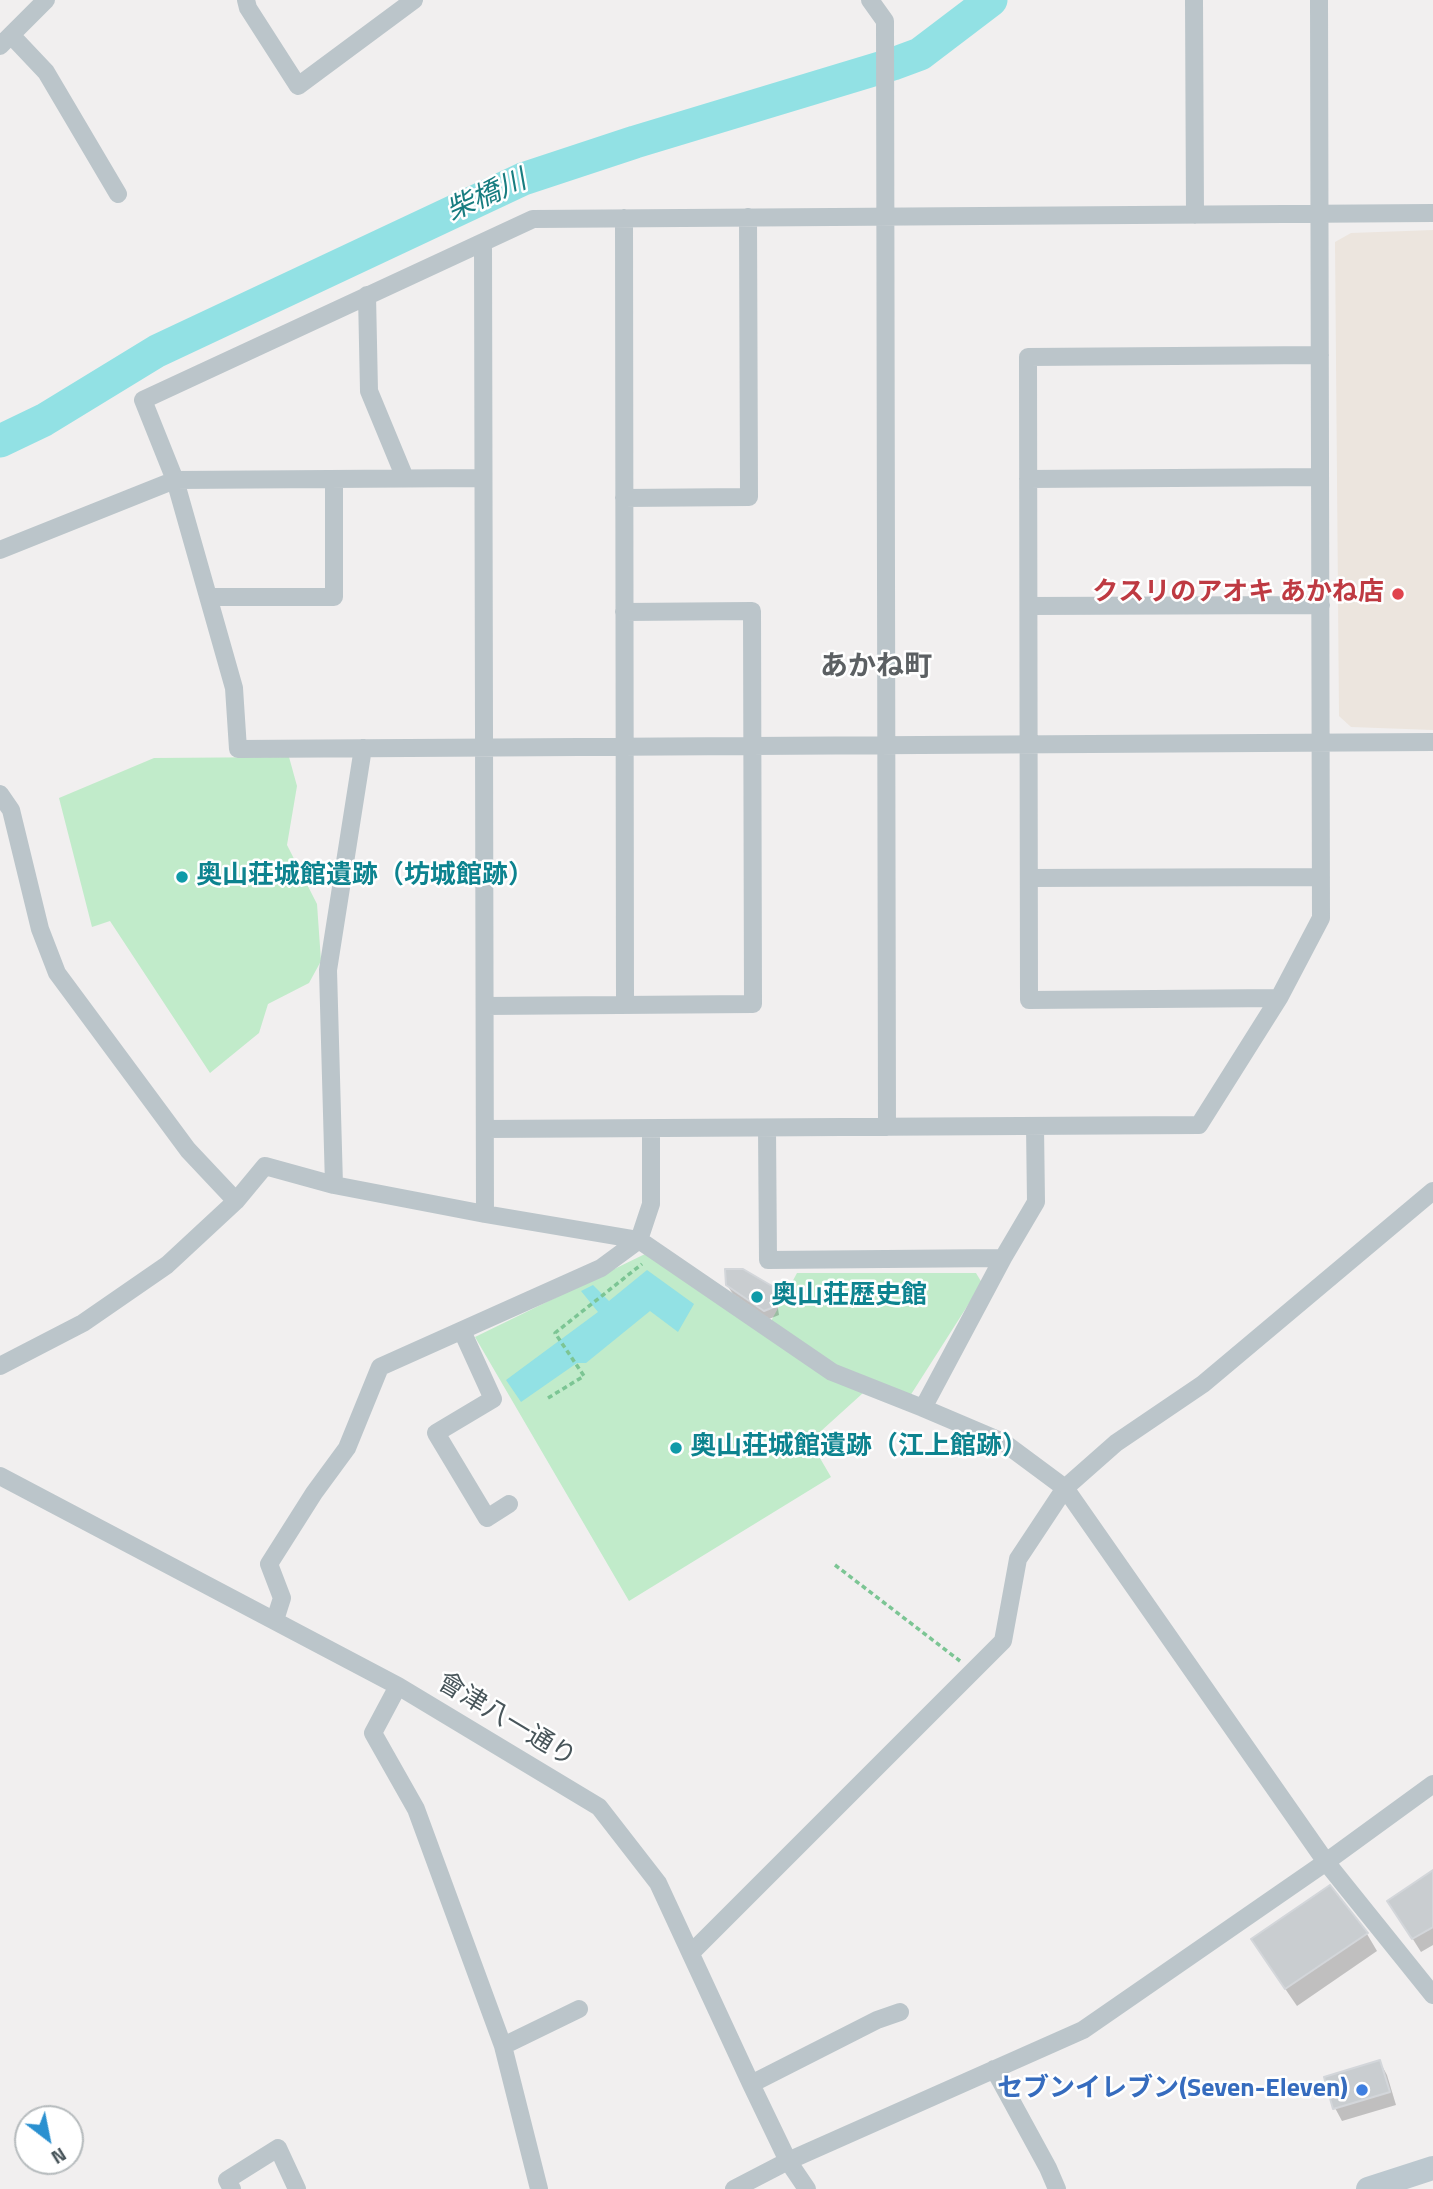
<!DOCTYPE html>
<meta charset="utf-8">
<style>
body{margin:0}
#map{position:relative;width:1433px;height:2189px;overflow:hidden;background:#f1efef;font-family:"Titillium Web",sans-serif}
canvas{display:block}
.north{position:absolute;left:14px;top:2105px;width:70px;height:70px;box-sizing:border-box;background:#fff;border:2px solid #b6bbbd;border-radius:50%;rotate:148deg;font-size:19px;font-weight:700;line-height:28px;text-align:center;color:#48555a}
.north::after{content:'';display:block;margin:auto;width:24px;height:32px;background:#2a90d0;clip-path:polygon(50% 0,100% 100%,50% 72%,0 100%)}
</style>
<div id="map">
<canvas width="1433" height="2189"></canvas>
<div class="north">N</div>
</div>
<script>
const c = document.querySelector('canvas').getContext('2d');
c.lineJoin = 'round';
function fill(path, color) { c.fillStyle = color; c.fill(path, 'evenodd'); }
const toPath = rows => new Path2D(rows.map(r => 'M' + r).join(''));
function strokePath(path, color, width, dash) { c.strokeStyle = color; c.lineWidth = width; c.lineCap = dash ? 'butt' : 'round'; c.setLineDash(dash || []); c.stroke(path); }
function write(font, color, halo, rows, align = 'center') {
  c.font = font + ' "Titillium Web","Noto Sans JP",sans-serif'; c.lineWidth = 5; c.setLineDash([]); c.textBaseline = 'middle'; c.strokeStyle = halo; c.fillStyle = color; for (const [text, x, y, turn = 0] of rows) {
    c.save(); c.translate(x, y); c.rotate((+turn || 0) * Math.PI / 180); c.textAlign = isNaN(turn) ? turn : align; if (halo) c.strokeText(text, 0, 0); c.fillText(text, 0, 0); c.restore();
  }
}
const commercial = toPath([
 [1433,230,1433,730,1351,727,1339,716,1335,242,1351,233]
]);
const green = toPath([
 [289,757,297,786,287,845,317,904,321,961,309,983,268,1004,259,1033,210,1073,110,921,92,927,59,798,154,758],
 [645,1254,863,1393,810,1441,831,1477,629,1601,475,1337],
 [797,1273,976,1273,982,1283,910,1396,828,1362,770,1323]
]);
const water = toPath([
 [647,1270,694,1304,678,1332,650,1311,586,1363,577,1363,521,1402,506,1380,598,1312,581,1291,593,1285,609,1301]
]);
const shadow = toPath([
 [727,1285,771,1287,776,1296,779,1315,769,1319,733,1294],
 [1433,1872,1433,1945,1421,1952,1397,1914],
 [1367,1934,1377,1951,1297,2006,1264,1958],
 [1380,2062,1387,2075,1396,2105,1342,2121,1335,2108]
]);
const river = toPath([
 [0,441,44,420,157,351,523,179,635,142,893,64,920,54,991,0]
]);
const building = toPath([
 [725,1269,743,1269,772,1286,776,1306,764,1311,726,1285,725,1269],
 [1433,1870,1433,1927,1412,1939,1387,1901,1433,1870],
 [1330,1885,1368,1933,1285,1989,1251,1939,1330,1885],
 [1380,2060,1390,2092,1333,2109,1324,2077,1380,2060]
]);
const path = toPath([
 [548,1398,584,1376,555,1333,642,1264],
 [835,1565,960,1661]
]);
const street = toPath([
 [246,0,248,8,298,86,414,0],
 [870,0,885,21,887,1127],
 [1194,0,1195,215],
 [11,35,46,72,118,194],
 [0,46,46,0],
 [1433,213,533,219,143,400,175,480,234,688,238,749,1433,742],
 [624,218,625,1005],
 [483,243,485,1214],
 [367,295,369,391,405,478],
 [1028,479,1320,477],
 [624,498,749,497,748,217],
 [0,550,175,480,483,478],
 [209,597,334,597,334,479],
 [1029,606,1321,605],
 [0,794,11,810,40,929,57,973,188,1150,236,1201,265,1166,334,1185,485,1214,639,1240,832,1372,923,1408,1003,1442,1065,1488,1326,1862,1433,1995],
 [1029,878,1321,877],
 [1279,998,1029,1000,1028,357,1320,355],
 [485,1006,753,1004,752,611,624,612],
 [767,1128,768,1260,1003,1258],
 [485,1129,1199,1125,1279,998,1321,918,1319,0],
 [334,1185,328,970,363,748],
 [462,1331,493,1399,436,1433,487,1518,509,1504],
 [0,1366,83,1323,167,1265,236,1201],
 [923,1408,1003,1258,1036,1202,1035,1126],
 [0,1476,398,1686,599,1807,658,1883,751,2084,788,2161,807,2189],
 [275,1620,282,1598,269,1564,314,1493,347,1448,380,1367,601,1268,639,1240,651,1204,651,1129],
 [398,1686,373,1733,416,1809,503,2046,539,2189],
 [691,1953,1003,1641,1018,1559,1065,1488,1116,1443,1203,1384,1433,1191],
 [503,2046,579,2009],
 [994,2069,1048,2168,1057,2189],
 [751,2084,877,2020,900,2012],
 [232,2189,227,2180,278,2148,297,2189],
 [734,2189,788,2161,1083,2030,1326,1862,1433,1784]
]);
const secondary = toPath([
 [1368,2189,1433,2168]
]);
const markers = [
 [1398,594,7,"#e0444e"],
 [182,877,7,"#0f9aa8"],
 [757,1297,7,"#0f9aa8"],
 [676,1448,7,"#0f9aa8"],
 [1362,2090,7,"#3f7fe0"]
];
const healthNames = [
 ["クスリのアオキ あかね店",1384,594]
];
const cultureNames = [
 ["奥山荘城館遺跡（坊城館跡）",196,877],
 ["奥山荘歴史館",771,1297],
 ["奥山荘城館遺跡（江上館跡）",690,1448]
];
const streetNames = [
 ["會津八一通り",506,1721,31]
];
const shopNames = [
 ["セブンイレブン(Seven-Eleven)",1348,2090]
];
const waterNames = [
 ["柴橋川",487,197,-24]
];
const neighbourhoodNames = [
 ["あかね町",876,668]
];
fill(commercial, '#ece5de');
fill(green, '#c1ebca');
fill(water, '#92e1e4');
fill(shadow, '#0003');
strokePath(river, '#92e1e4', 33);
fill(building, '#c9cdd0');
strokePath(building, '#d3d6da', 2);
strokePath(path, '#7cc594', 3.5, [5, 3.5]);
strokePath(street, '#bbc5ca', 18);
strokePath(secondary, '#bcc8cf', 24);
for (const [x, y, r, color] of markers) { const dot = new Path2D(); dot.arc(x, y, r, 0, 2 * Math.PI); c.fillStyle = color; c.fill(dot); strokePath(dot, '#fff', 2.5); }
write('bold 26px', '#be3a42', '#fff', healthNames, 'right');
write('bold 26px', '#0d838f', '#fff', cultureNames, 'left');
write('26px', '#48555a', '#fff', streetNames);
write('bold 26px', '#366cbe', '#fff', shopNames, 'right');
write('italic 28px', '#187d80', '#fff', waterNames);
write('bold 28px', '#5c6063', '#fff', neighbourhoodNames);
</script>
